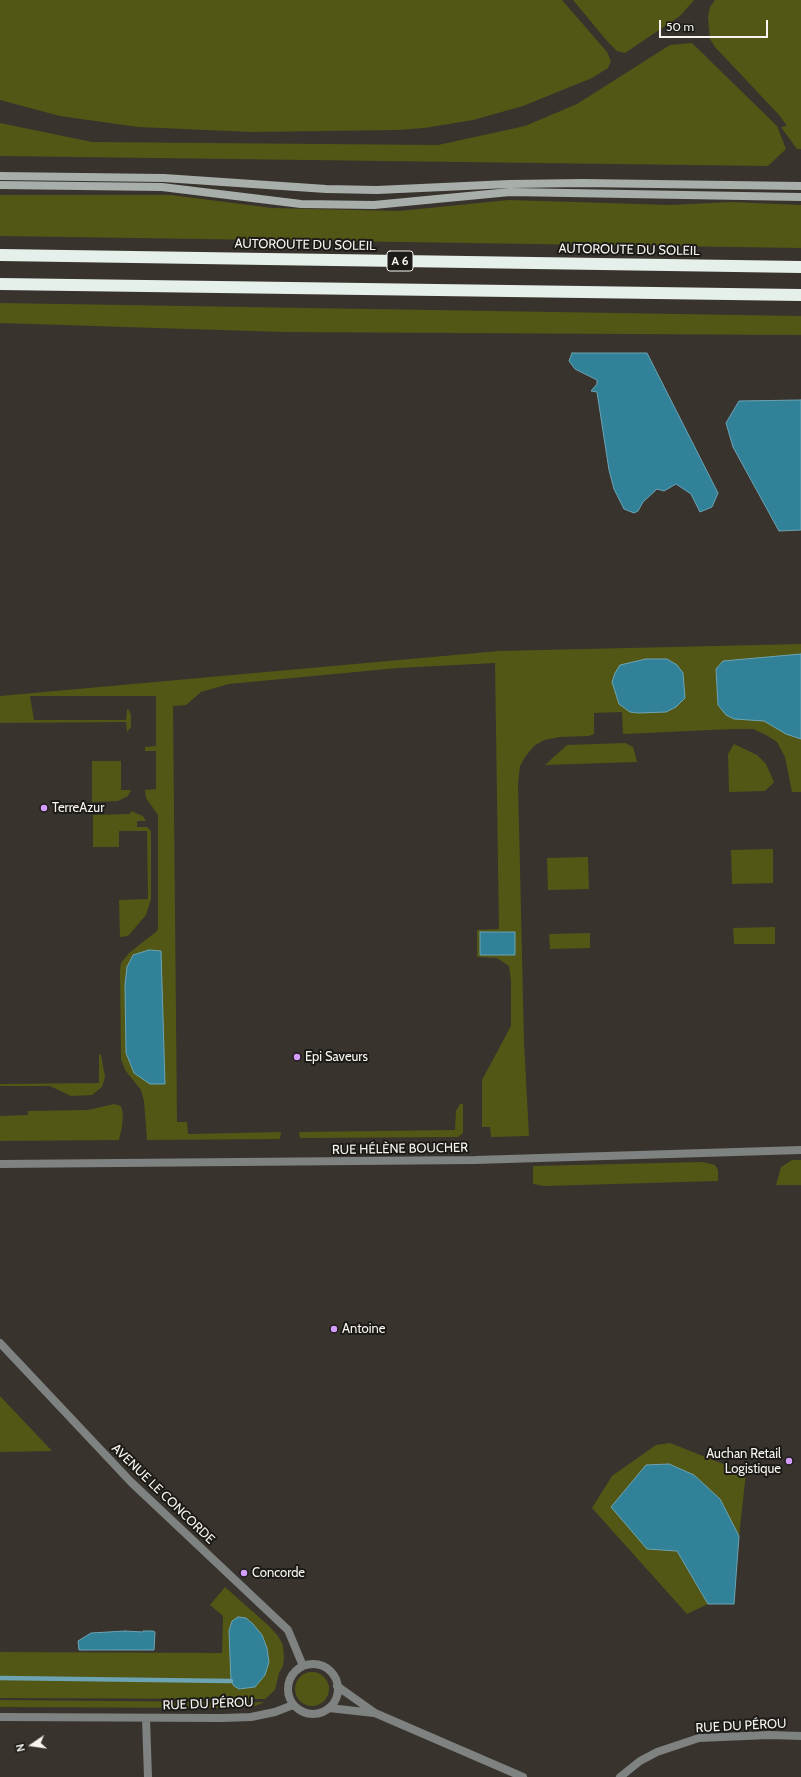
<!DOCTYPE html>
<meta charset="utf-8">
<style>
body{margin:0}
#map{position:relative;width:801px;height:1777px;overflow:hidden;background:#38332c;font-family:Cabin,sans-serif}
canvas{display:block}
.north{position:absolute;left:12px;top:1725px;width:40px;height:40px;-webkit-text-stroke:3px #1d1b18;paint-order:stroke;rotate:257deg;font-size:11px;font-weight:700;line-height:16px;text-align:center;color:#f8f5f0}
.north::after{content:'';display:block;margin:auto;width:14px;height:18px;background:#f8f5f0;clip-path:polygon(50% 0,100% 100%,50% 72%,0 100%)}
.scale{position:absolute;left:659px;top:20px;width:109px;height:18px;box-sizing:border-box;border:2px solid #f8f5f0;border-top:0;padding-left:5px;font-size:12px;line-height:14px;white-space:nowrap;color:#f8f5f0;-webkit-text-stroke:3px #1d1b18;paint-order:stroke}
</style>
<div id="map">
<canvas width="801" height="1777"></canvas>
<div class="north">N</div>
<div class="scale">50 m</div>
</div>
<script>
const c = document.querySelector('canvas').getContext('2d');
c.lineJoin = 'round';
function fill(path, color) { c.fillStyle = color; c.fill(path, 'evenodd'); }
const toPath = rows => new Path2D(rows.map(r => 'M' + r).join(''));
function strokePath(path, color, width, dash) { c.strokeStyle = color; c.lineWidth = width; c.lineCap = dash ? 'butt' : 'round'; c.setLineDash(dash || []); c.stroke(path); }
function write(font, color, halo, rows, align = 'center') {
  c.font = font + ' Cabin,sans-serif'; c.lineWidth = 4; c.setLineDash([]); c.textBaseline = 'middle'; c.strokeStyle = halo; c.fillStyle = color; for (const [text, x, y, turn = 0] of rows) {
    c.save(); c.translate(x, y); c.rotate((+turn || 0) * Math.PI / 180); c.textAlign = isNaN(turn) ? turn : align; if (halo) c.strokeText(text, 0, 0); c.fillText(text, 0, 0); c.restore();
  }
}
const green = toPath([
 [0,0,562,0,607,52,611,61,608,68,592,78,523,106,473,120,424,128,398,130,251,132,138,127,60,116,0,100],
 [573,0,694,0,680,16,625,53,617,51,607,41],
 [715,0,801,0,801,149,797,149,781,127,787,126,780,116,715,47,710,39,708,17,710,7],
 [692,43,777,126,786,149,768,166,0,156,0,123,92,142,438,145,525,126,577,104,670,45],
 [0,195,171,195,272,208,399,211,509,200,671,205,730,202,801,205,801,248,0,236],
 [0,303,801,316,801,335,283,332,0,323],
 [801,644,801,792,792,792,785,757,777,742,766,735,753,729,733,729,623,734,622,712,594,713,594,734,589,736,560,737,544,740,534,746,525,757,520,766,518,783,524,1042,529,1136,491,1137,490,1127,482,1127,482,1080,511,1026,511,981,509,966,497,958,477,957,477,930,499,929,495,663,398,668,229,684,201,692,186,705,173,706,177,1122,187,1122,188,1134,281,1132,280,1139,147,1140,144,1101,141,1090,125,1070,121,1059,120,971,121,963,129,953,157,931,158,927,158,815,146,798,145,790,156,789,156,751,145,751,145,747,156,746,156,696,30,696,34,720,126,720,127,709,129,710,131,715,131,727,127,732,126,722,0,723,0,696,499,651],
 [625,743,633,747,637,762,545,765,567,745],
 [734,744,757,755,766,764,774,782,765,791,729,792,728,754],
 [92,761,121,761,121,790,131,790,128,796,118,801,92,802],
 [131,811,143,816,146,821,137,821,137,827,147,827,151,831,151,899,146,915,128,936,120,937,119,900,148,899,147,831,119,831,119,847,93,847,93,815,130,814],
 [773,849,773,883,732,884,731,850],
 [588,857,589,889,548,890,547,858],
 [775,927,775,944,734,944,733,928],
 [590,933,590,948,550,949,549,934],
 [99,1054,101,1055,105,1077,102,1087,92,1095,71,1096,50,1086,0,1086,0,1084,99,1083],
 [114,1104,121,1106,123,1114,122,1127,119,1140,0,1141,0,1116,28,1115,28,1111,88,1110],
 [460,1104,463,1104,463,1133,458,1137,300,1138,299,1132,455,1130,456,1111],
 [792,1160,801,1160,801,1185,776,1185,781,1167],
 [703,1162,715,1165,718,1170,718,1181,544,1186,533,1184,533,1166],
 [0,1396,52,1451,0,1452],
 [670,1443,746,1473,739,1536,719,1499,647,1549,677,1551,708,1604,687,1614,592,1508,612,1476,656,1445],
 [225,1587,269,1626,278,1636,283,1645,284,1658,283,1666,279,1673,275,1690,265,1699,0,1698,0,1652,222,1653,223,1616,210,1605],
 '295 1689a17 17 0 1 1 34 0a17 17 0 1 1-34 0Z',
 [0,1700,219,1702,220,1708,0,1707],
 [265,1702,255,1706,224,1709,224,1703]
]);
const water = toPath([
 [572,353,647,353,718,493,712,507,700,512,691,494,676,484,664,491,657,489,643,502,638,511,634,513,624,509,614,489,609,470,597,392,591,391,597,384,597,380,575,369,569,361,572,353],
 [801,400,801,530,779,531,733,447,726,423,739,401,801,400],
 [801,654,801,739,786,734,764,721,734,719,726,715,718,705,716,669,723,661,801,654],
 [646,659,667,659,677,665,683,673,685,698,676,707,666,712,638,713,630,712,619,704,612,682,615,673,620,665,646,659],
 [480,932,515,932,515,955,480,955,480,932],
 [149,950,161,951,165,1084,150,1084,134,1073,126,1053,125,985,127,967,133,955,149,950],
 [669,1464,694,1475,720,1499,739,1536,734,1604,708,1604,677,1551,647,1549,611,1507,646,1465,669,1464],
 [238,1617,246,1618,253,1624,262,1635,267,1648,269,1662,265,1675,255,1687,239,1689,234,1686,231,1681,229,1631,232,1621,238,1617],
 [125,1631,143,1632,143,1631,153,1631,155,1632,154,1650,79,1650,78,1641,91,1633,125,1631]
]);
const stream = toPath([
 [0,1678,231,1681]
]);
const minor = toPath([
 [0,1164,475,1160,801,1150],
 [0,1343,131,1482,288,1630,303,1666],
 '288 1689a25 25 0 1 1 50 0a25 25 0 1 1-50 0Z',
 [337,1686,375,1713,523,1777],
 [329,1708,374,1713],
 [0,1717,222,1718,251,1717,275,1712,293,1705],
 [146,1718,148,1777],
 [620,1777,640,1761,657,1752,699,1738,769,1735,801,1736]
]);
const secondary = toPath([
 [0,176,164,178,326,189,377,190,509,184,583,183,801,186],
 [0,185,162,187,301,204,374,205,510,192,801,197]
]);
const motorway = toPath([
 [0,255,801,267],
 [0,284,801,295]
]);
const markers = [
 [44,808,4,"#d49cfb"],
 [297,1057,4,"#d49cfb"],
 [334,1329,4,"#d49cfb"],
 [789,1461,4,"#d49cfb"],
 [244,1573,4,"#d49cfb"]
];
const shields = [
 [400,261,26]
];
const shieldNames = [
 ["A 6",400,261]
];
const streetNames = [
 ["AUTOROUTE DU SOLEIL",305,245,1],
 ["AUTOROUTE DU SOLEIL",629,250,1],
 ["RUE HÉLÈNE BOUCHER",400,1149,-1],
 ["AVENUE LE CONCORDE",163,1494,44],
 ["RUE DU PÉROU",208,1704,-2],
 ["RUE DU PÉROU",741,1726,-3]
];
const poiNames = [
 ["TerreAzur",52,808],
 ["Epi Saveurs",305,1057],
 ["Antoine",342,1329],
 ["Auchan Retail",781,1454,"right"],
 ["Logistique",781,1469,"right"],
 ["Concorde",252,1573]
];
fill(green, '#535716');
fill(water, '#318199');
strokePath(water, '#6da4b3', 1);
strokePath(stream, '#6da4b3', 4.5);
strokePath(minor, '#7e8280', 8);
strokePath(secondary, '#a8afab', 8);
strokePath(motorway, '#e6f0ea', 12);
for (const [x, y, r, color] of markers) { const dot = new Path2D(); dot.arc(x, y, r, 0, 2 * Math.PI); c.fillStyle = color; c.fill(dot); strokePath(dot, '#1d1b18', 1.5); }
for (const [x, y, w] of shields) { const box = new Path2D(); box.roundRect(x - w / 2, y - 10, w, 20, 3); c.fillStyle = '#1d1b18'; c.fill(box); strokePath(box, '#f8f5f0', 1); }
write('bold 12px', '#f8f5f0', null, shieldNames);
write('13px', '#f8f5f0', '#1d1b18', streetNames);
write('13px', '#f8f5f0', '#1d1b18', poiNames, 'left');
</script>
